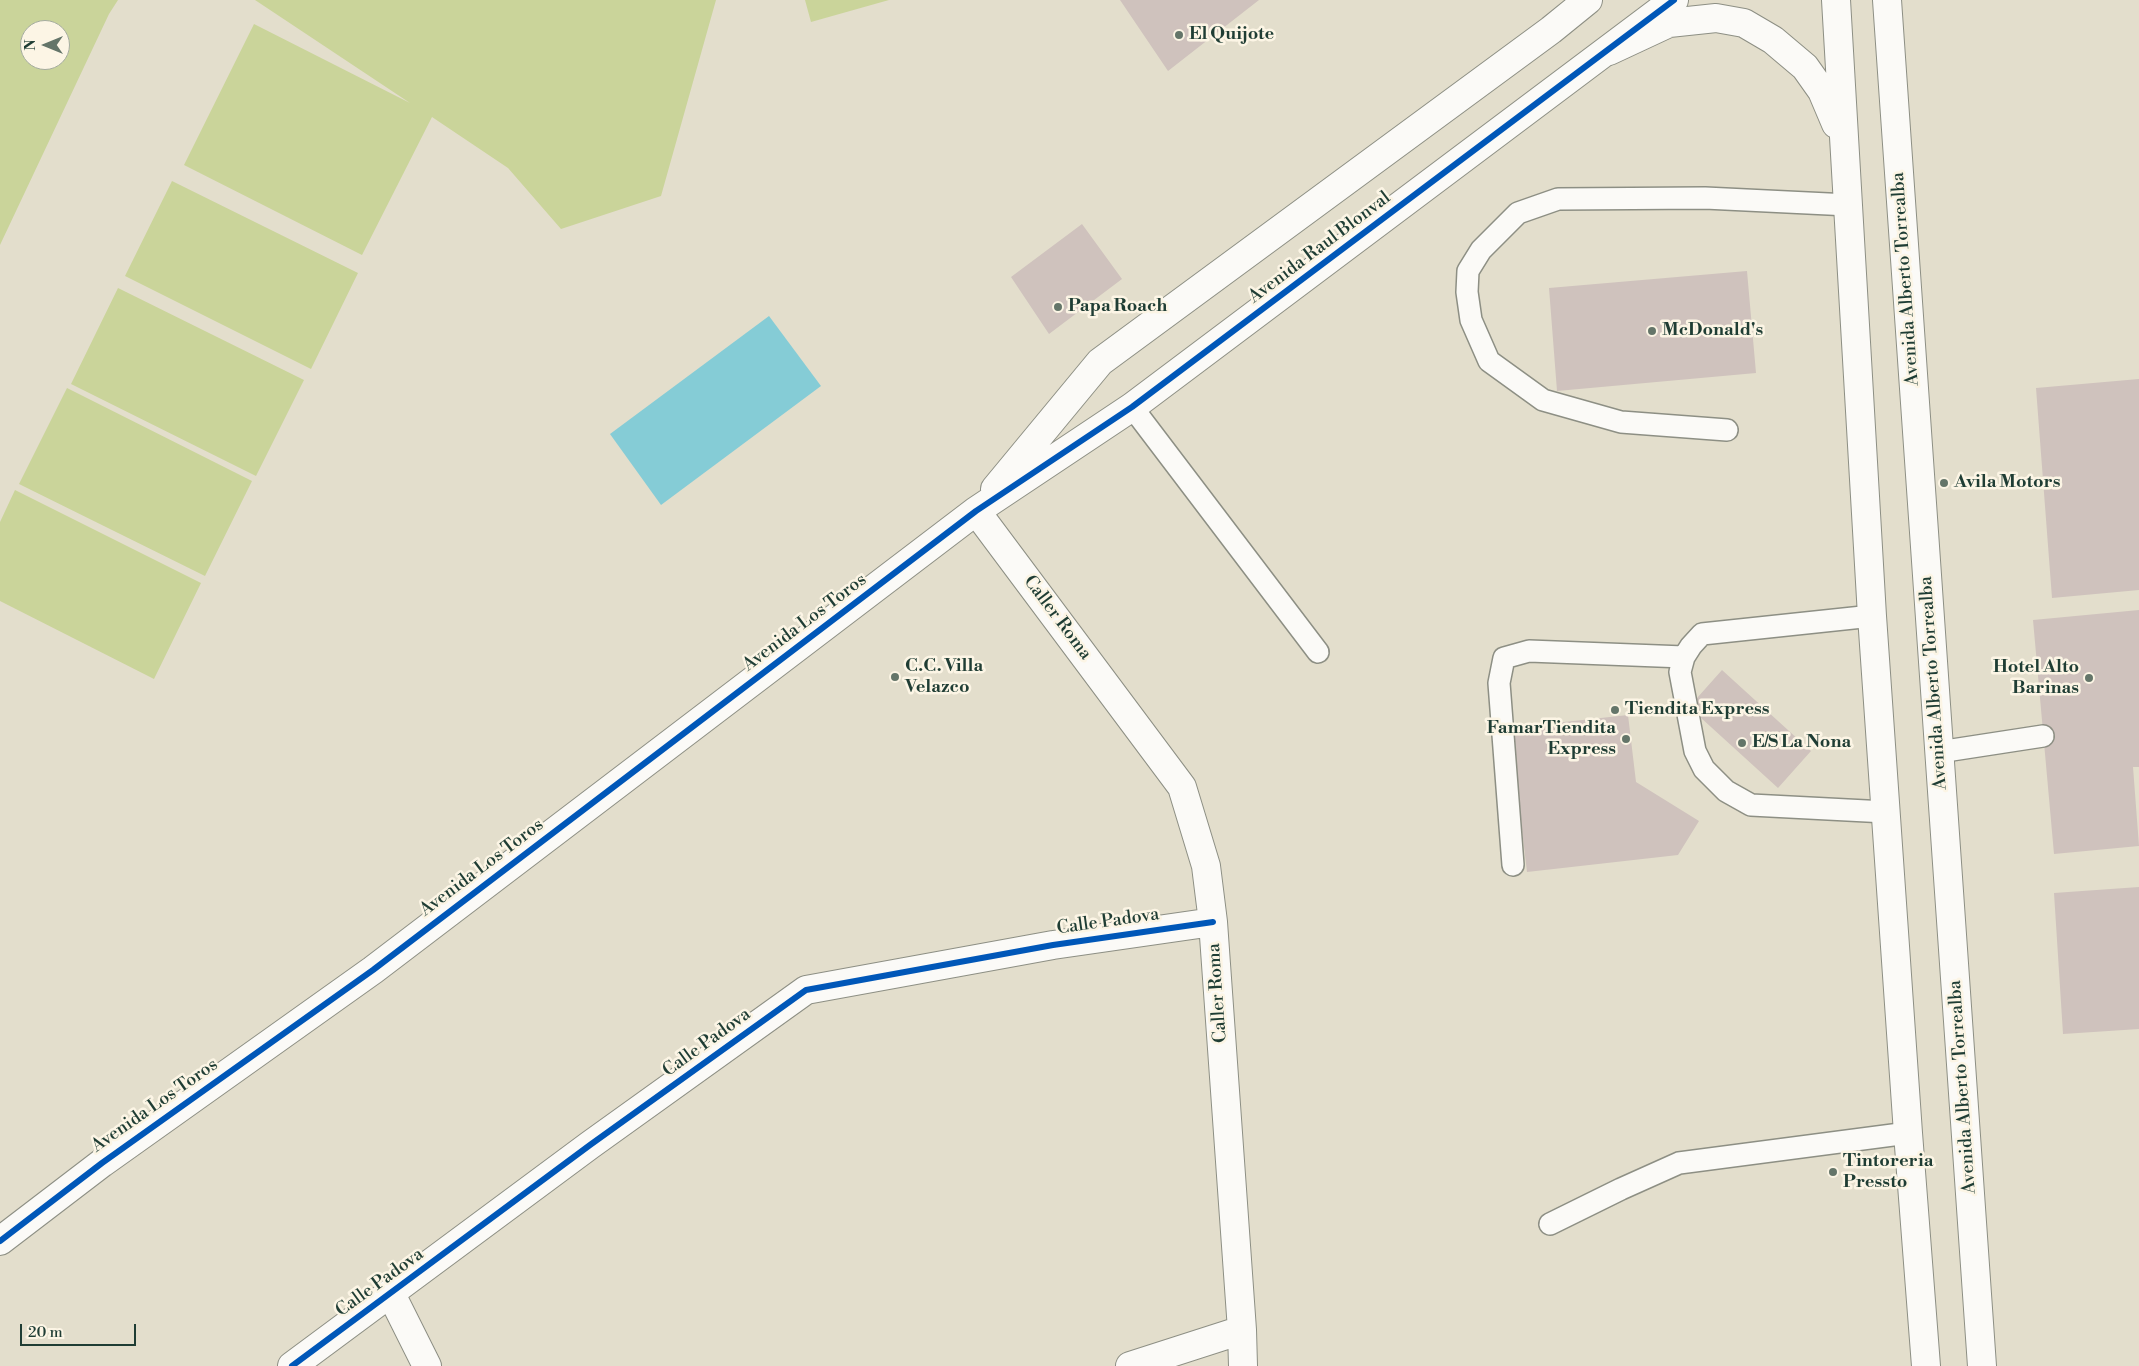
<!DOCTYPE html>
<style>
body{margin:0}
#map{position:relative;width:2139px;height:1366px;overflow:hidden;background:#e3decc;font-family:"Libre Bodoni",serif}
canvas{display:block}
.north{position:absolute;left:20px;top:20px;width:50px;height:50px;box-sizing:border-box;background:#fcf5e5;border:1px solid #a4ab9e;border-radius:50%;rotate:270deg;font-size:14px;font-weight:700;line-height:20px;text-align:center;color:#1f3d34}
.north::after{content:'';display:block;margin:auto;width:18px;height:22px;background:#647569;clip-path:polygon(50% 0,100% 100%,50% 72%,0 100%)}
.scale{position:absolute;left:20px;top:1324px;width:116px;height:22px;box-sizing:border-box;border:2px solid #1f3d34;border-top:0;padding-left:6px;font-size:15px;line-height:18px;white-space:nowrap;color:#1f3d34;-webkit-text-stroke:4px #fcf5e5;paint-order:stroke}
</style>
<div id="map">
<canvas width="2139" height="1366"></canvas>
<div class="north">N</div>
<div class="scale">20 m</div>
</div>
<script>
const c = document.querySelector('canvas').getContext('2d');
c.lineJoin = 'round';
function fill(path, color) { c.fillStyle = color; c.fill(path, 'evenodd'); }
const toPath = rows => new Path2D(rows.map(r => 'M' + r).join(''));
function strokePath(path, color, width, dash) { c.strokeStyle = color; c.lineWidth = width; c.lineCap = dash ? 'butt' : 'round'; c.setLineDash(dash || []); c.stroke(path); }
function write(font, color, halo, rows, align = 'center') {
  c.font = font + ' "Libre Bodoni",serif'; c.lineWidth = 5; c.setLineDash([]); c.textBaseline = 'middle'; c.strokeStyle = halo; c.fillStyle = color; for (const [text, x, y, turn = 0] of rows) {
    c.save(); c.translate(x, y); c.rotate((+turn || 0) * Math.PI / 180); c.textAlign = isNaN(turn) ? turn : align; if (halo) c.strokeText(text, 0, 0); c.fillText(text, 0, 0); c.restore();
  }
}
const green = toPath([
 [0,0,118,0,109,14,0,245],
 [30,30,60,30,60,60,30,60],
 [255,0,716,0,661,196,561,229,508,168,432,117,362,255,184,165,254,24,410,103],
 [805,0,889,0,811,22],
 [172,181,358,273,311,369,125,276],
 [118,288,304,380,256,476,71,384],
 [67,388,252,481,205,576,19,484],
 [15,490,201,583,154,679,0,601,0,522]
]);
const water = toPath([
 [769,316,821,386,661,505,610,434]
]);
const building = toPath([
 [1120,0,1259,0,1168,71],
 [1082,224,1122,279,1049,334,1011,277],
 [1747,271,1756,373,1557,391,1549,288],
 [2139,379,2139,590,2052,598,2036,388],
 [2139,610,2139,767,2133,767,2139,846,2054,854,2033,620],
 [1722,670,1811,751,1778,788,1689,707],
 [1628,715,1636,782,1699,821,1678,855,1527,872,1510,728],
 [2139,887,2139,1029,2063,1034,2054,893]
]);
const service = toPath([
 [1132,407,1318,652],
 [1727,430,1621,422,1543,400,1489,361,1471,320,1467,292,1468,271,1481,250,1518,213,1558,199,1705,198,1849,205],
 [1872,616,1702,634,1691,646,1684,657,1680,672,1695,751,1704,769,1726,791,1751,805,1886,812],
 [1939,752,2043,736],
 [1513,865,1499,683,1504,658,1529,651,1684,657],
 [1550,1224,1621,1189,1679,1163,1908,1133]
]);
const minor = toPath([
 [995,489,1100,362,1551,30,1588,0],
 [976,511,1182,787,1206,866,1213,922,1242,1330,1243,1366],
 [0,1241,102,1163,373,970,976,511,1132,407,1674,0],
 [391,1294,427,1366],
 [292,1366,590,1145,806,990,1053,945,1213,922],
 [1130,1366,1242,1330]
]);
const secondary = toPath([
 [1836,0,1872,616,1908,1133,1926,1366],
 [1887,0,1982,1366],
 [1609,51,1669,23,1716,18,1744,23,1773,40,1805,67,1822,91,1836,124]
]);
const cycleway = toPath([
 [0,1241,102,1163,373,970,976,511,1132,407,1674,0],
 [292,1366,590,1145,806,990,1053,945,1213,922]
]);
const markers = [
 [1179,35,5,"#647569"],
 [1058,307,5,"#647569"],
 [1652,331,5,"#647569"],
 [1944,483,5,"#647569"],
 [895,677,5,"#647569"],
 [2089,678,5,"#647569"],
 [1615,710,5,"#647569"],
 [1626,739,5,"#647569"],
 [1742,743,5,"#647569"],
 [1833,1172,5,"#647569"]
];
const poiNames = [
 ["El Quijote",1189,35],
 ["Papa Roach",1068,307],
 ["McDonald's",1662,331],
 ["Avila Motors",1954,483],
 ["C.C. Villa",905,667],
 ["Velazco",905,688],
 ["Hotel Alto",2079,668,"right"],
 ["Barinas",2079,689,"right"],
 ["Tiendita Express",1625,710],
 ["FamarTiendita",1616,729,"right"],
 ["Express",1616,750,"right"],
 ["E/S La Nona",1752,743],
 ["Tintoreria",1843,1162],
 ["Pressto",1843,1183]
];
const streetNames = [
 ["Avenida Raul Blonval",1320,248,-37],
 ["Avenida Alberto Torrealba",1906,279,-94],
 ["Caller Roma",1057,618,53],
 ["Avenida Los Toros",805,623,-37],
 ["Avenida Alberto Torrealba",1934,683,-94],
 ["Avenida Los Toros",482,868,-37],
 ["Calle Padova",1108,922,-8],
 ["Caller Roma",1218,993,-94],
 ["Calle Padova",707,1043,-36],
 ["Avenida Alberto Torrealba",1963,1087,-94],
 ["Avenida Los Toros",155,1106,-35],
 ["Calle Padova",380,1283,-36]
];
fill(green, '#cad49a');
fill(water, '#85ccd6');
fill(building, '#cfc2bd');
strokePath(service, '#8d8f84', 24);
strokePath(minor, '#8d8f84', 30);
strokePath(secondary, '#8d8f84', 30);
strokePath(service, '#fbfaf7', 21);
strokePath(minor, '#fbfaf7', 28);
strokePath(secondary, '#fbfaf7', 28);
strokePath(cycleway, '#0057b8', 6);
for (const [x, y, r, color] of markers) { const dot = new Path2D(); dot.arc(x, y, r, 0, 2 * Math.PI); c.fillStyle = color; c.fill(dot); strokePath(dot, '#fcf5e5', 2); }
write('bold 18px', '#1f3d34', '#fcf5e5', poiNames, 'left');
write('18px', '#1f3d34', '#fcf5e5', streetNames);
</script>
